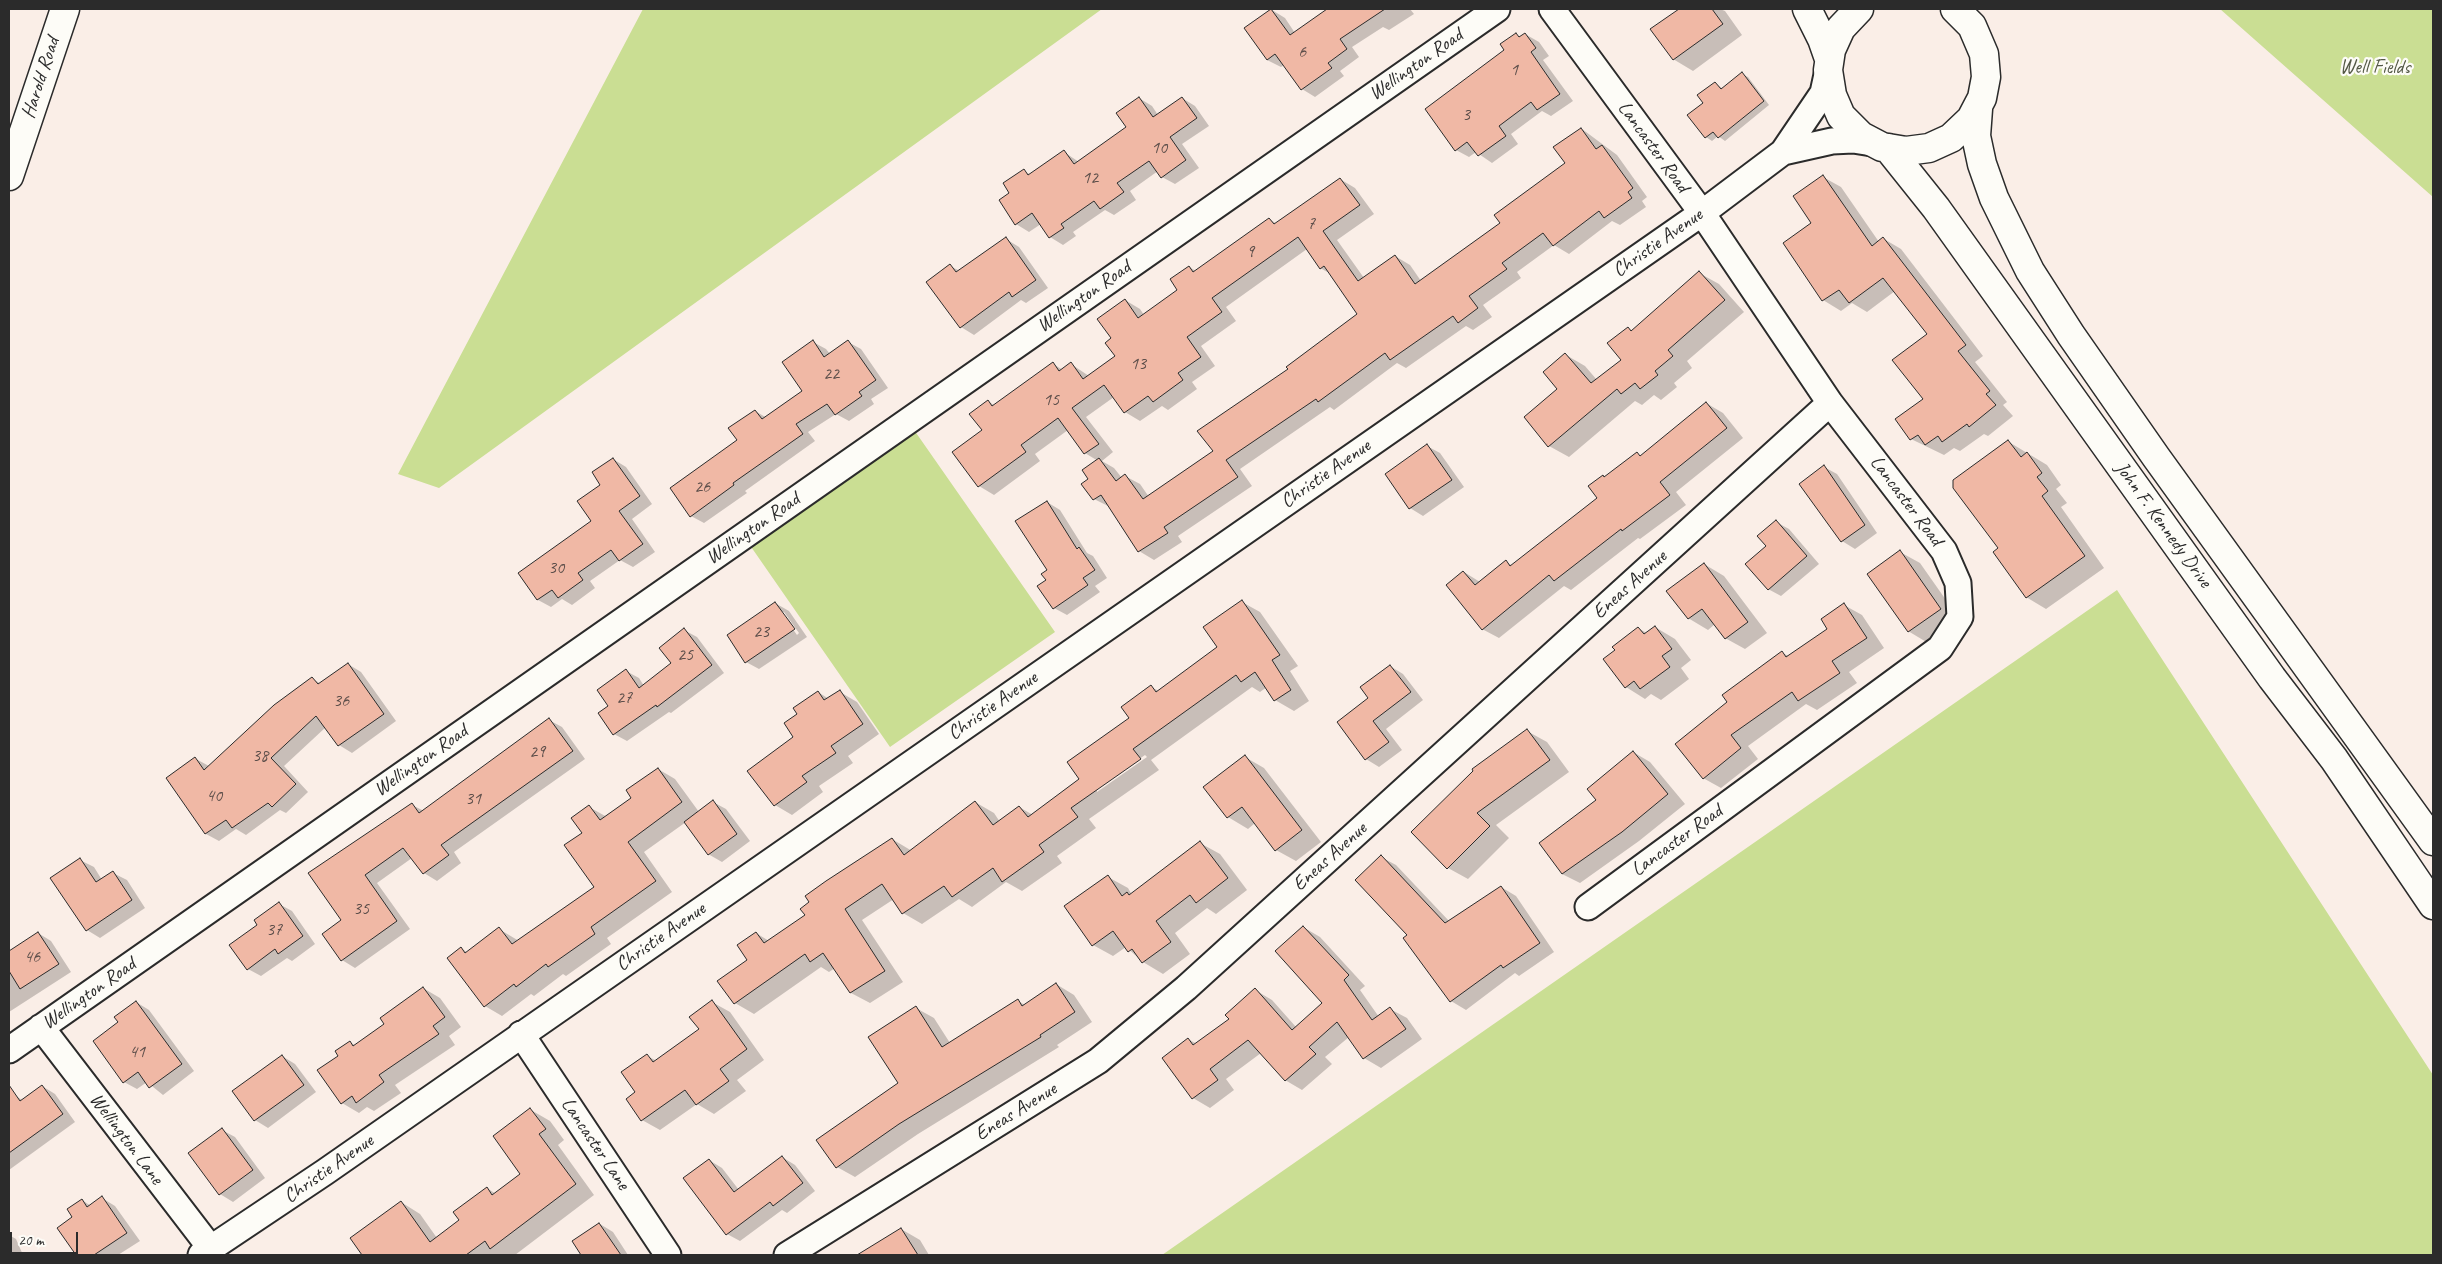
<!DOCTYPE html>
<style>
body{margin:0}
#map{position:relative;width:2442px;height:1264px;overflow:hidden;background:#faeee7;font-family:Caveat,sans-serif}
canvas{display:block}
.frame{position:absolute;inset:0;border:10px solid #2b2b2b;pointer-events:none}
.scale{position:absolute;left:10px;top:1232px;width:68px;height:22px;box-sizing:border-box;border:2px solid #2b2b2b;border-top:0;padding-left:6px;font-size:15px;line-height:18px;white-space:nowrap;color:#2b2b2b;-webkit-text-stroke:4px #fdfcf7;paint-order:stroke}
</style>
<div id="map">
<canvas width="2442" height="1264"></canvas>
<div class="frame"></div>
<div class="scale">20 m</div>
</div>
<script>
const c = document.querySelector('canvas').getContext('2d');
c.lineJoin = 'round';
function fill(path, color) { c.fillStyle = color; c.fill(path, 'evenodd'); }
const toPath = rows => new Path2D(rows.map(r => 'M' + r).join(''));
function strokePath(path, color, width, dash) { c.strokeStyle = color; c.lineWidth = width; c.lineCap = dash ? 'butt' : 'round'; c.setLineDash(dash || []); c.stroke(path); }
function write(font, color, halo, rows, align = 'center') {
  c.font = font + ' Caveat,sans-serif'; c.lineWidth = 4.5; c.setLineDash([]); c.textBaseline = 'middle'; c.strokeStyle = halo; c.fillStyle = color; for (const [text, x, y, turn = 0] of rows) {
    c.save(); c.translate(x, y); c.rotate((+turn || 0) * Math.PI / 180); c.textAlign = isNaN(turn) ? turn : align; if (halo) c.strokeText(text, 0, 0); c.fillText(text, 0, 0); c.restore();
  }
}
const green = toPath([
 [643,9,1102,9,439,488,398,474],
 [2220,9,2433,9,2433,197],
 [912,427,1055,632,890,747,747,541],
 [2117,590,2433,1075,2433,1255,1162,1255]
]);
const shadow = toPath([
 [1331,9,1410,9,1414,14,1389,30,1383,27,1352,47,1359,57,1340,71,1344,76,1315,97,1302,89,1284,65,1281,67,1267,60,1272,10,1285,18,1295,33],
 [1681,9,1720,9,1725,11,1742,35,1693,71,1673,59,1652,30],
 [1525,34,1539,42,1549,56,1543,60,1573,101,1551,116,1542,111,1511,134,1518,144,1492,163,1476,152,1469,157,1456,150,1506,50,1516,35,1521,37],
 [1742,74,1748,77,1769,105,1725,141,1718,136,1712,141,1706,137,1705,104,1715,83,1723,89],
 [1139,98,1152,106,1158,115,1182,98,1195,106,1209,126,1182,144,1199,168,1175,184,1162,177,1158,171,1130,191,1136,200,1114,215,1105,210,1073,232,1076,236,1063,245,1050,237,1041,224,1029,232,1016,224,1000,200,1011,193,1024,171,1031,175,1064,152,1079,162,1128,127],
 [1582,129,1617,155,1647,197,1642,201,1646,207,1620,225,1612,221,1569,254,1554,245,1517,272,1521,278,1483,305,1492,317,1473,330,1466,326,1406,368,1397,363,1334,410,1330,407,1240,469,1252,486,1178,536,1182,542,1154,560,1139,551,1110,507,1094,499,1083,485,1090,480,1098,461,1085,453,1068,430,1035,454,1040,461,994,495,979,486,988,401,995,406,1053,364,1063,370,1071,364,1089,376,1117,356,1113,338,1125,300,1140,309,1144,315,1179,290,1189,267,1196,271,1269,219,1277,224,1340,179,1355,188,1374,214,1337,240,1364,278,1395,256,1410,265,1421,281,1502,224,1567,164],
 [1307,249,1320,268,1331,274,1359,314,1289,369,1215,451,1149,497,1140,484,1125,476,1122,478,1114,468,1102,461,1113,452,1086,417,1114,397,1125,412,1140,421,1162,406,1168,410,1197,389,1192,382,1215,366,1201,346,1236,321,1226,307],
 [1823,177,1841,187,1879,242,1884,239,1901,249,1983,356,1975,362,2007,402,2003,405,2013,416,1988,436,1984,434,1960,451,1954,448,1944,455,1911,439,1925,400,1928,334,1895,291,1867,312,1852,303,1841,311,1823,300,1784,243,1813,223],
 [1006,239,1019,247,1048,288,1026,303,1021,300,974,335,961,327,950,266,960,271],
 [1699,273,1719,284,1744,312,1687,361,1692,368,1674,383,1677,387,1661,400,1654,395,1642,405,1635,401,1569,457,1549,446,1566,355,1585,366,1597,380,1623,360,1628,328,1633,331],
 [813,342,826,349,830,354,848,342,861,349,888,388,871,399,874,404,849,421,836,414,808,432,815,441,745,491,747,493,704,523,691,516,755,411,767,418,804,391],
 [1706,403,1723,413,1743,438,1676,492,1686,505,1640,539,1638,538,1571,590,1564,586,1499,638,1482,629,1464,572,1480,582,1506,562,1513,566,1599,498,1603,476,1606,478,1637,454,1641,456],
 [2009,442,2047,465,2061,485,2056,489,2067,503,2061,507,2104,568,2046,609,2026,597,2000,549],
 [1427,446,1440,453,1464,487,1423,516,1410,508],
 [613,459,626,467,652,504,632,519,655,552,633,567,620,560,590,581,595,588,572,605,562,599,551,607,538,600,520,573,593,521,602,485],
 [1824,467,1837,474,1877,533,1855,549,1842,541,1800,484],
 [1047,502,1060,510,1087,553,1093,556,1107,578,1095,586,1100,592,1067,615,1054,608,1048,580],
 [1776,522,1789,529,1819,564,1781,596,1768,589,1768,546],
 [1900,552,1920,563,1960,620,1928,643,1908,631],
 [1704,564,1724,576,1767,633,1745,649,1725,638,1715,624,1708,630,1688,618],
 [1242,602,1260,612,1298,666,1290,671,1309,701,1294,711,1275,700,1267,687,1260,692,1252,687,1151,760,1159,770,1089,819,1096,828,1057,856,1062,863,1022,891,1006,882,972,907,959,899,922,924,903,913,894,899,862,920,903,982,870,1003,851,993,835,968,829,972,821,967,754,1014,735,1003,719,981,749,960,756,933,769,941,806,916,892,839,912,851,975,802,994,813,1000,822,1019,807,1033,815,1081,779,1131,718,1151,687,1159,691,1218,648],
 [1145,755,1147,757,1097,792,1097,789],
 [775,603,789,611,807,637,759,669,746,662],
 [781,612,784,612,799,633,797,635],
 [1844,605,1862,615,1884,648,1849,672,1857,683,1817,710,1806,704,1748,746,1758,759,1721,788,1703,778,1728,702,1782,653,1789,656,1829,629],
 [1655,627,1675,639,1691,660,1681,668,1689,679,1661,700,1651,694,1645,699,1626,687,1639,629,1647,633],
 [684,630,697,637,724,673,671,713,669,712,627,741,614,734,626,671,639,678,644,686,672,663],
 [348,664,361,672,396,721,352,753,339,745,326,727,284,766,308,792,286,813,280,810,246,835,236,829,219,841,206,834,168,778,196,759,209,766,313,679,321,684],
 [1390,666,1403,674,1423,700,1386,729,1402,750,1379,767,1366,759,1338,722,1370,698],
 [818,692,829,699,840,692,857,702,879,734,848,756,853,763,819,786,823,792,792,815,775,805,795,737,799,714],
 [549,720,562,727,585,759,454,852,461,863,437,881,424,873,412,858,377,883,410,929,355,968,342,960,343,921,310,874,412,805,424,811],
 [1527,731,1547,742,1569,772,1496,825,1509,838,1468,879,1448,868,1412,832],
 [1633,752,1650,762,1685,804,1639,841,1580,883,1562,874,1598,800],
 [1245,757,1264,768,1321,842,1296,861,1276,850,1255,823,1248,829,1228,817],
 [658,769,675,779,699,812,713,802,726,809,750,841,722,862,708,854,686,822,644,852,672,892,607,938,611,944,566,976,563,974,534,996,531,994,502,1016,485,1006,448,958,461,948,468,953,499,929,519,941,595,887,584,833,589,807,607,817,633,798],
 [1200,843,1220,854,1247,890,1216,914,1207,908,1175,933,1190,954,1163,974,1143,962,1126,947,1113,956,1093,945,1108,877,1128,888,1132,895],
 [1381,857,1396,865,1449,921,1501,887,1516,896,1554,952,1519,976,1515,973,1466,1010,1451,1001,1405,938,1409,935],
 [80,860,94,867,102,880,113,873,127,880,145,908,100,938,87,930],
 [279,904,292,911,315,944,292,961,287,958,261,976,248,969,259,925],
 [1303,927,1320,937,1365,986,1360,990,1379,1017,1390,1009,1407,1018,1422,1039,1381,1068,1364,1058,1349,1037,1325,1057,1332,1064,1302,1090,1285,1080,1261,1053,1226,1079,1234,1090,1210,1108,1193,1098,1163,1058,1188,1039,1197,1044,1230,1019,1255,990,1272,1000,1296,1027,1324,1003],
 [38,933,51,941,71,972,9,1012,9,952],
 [1056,984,1074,995,1092,1022,1057,1045,1059,1047,918,1134,855,1177,837,1167,899,1083,916,1008,934,1018,950,1043,1018,1001,1025,1005],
 [423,988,440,998,461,1027,449,1036,455,1045,395,1085,401,1093,374,1111,367,1107,359,1113,342,1103,340,1056,350,1042,356,1046,386,1024],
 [136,1002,149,1010,194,1071,163,1095,147,1082,137,1089,124,1082,120,1022],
 [712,1002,730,1012,764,1060,737,1080,746,1091,714,1114,697,1104,660,1130,642,1120,647,1056,657,1061,700,1030],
 [282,1056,295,1064,316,1092,268,1128,255,1120],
 [42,1086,55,1094,75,1122,9,1170,9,1101,16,1096,22,1100],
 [531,1110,550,1121,564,1140,558,1145,594,1195,515,1255,364,1255,351,1238,401,1202,420,1214,437,1238,461,1221,487,1188,496,1194,522,1174],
 [222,1130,235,1137,265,1178,233,1202,220,1194],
 [782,1157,795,1165,815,1191,787,1213,782,1210,740,1241,727,1234,709,1160,722,1168,739,1190],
 [102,1198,115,1206,140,1241,118,1255,77,1255,58,1228,73,1218,82,1200,91,1206],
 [600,1224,613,1232,628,1255,583,1255,574,1241],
 [901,1229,920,1240,929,1255,860,1255],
 [9,1235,16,1239,23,1255,9,1255]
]);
const building = toPath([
 [1271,9,1290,35,1327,9,1385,9,1340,39,1347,49,1328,63,1332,68,1301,90,1275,54,1267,60,1244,28,1271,9],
 [1679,9,1712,9,1723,24,1673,60,1650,29,1679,9],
 [1516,33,1519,37,1525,33,1536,48,1531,52,1560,94,1537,110,1531,102,1499,126,1506,136,1478,156,1467,142,1455,151,1425,109,1504,50,1500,44,1516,33],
 [1742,72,1764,101,1718,138,1713,132,1705,138,1687,115,1703,103,1697,95,1715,82,1721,89,1742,72],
 [1139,97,1153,117,1182,97,1197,118,1170,137,1186,160,1161,178,1149,161,1117,183,1124,192,1100,209,1094,201,1061,224,1064,228,1049,238,1032,213,1015,225,999,200,1009,193,1003,183,1024,169,1028,175,1064,150,1074,164,1126,127,1116,113,1139,97],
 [1581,128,1596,149,1602,145,1633,188,1628,192,1632,198,1604,218,1599,211,1553,246,1543,233,1502,263,1507,269,1469,296,1478,308,1458,323,1453,316,1390,360,1385,353,1318,402,1316,399,1226,460,1238,477,1164,527,1168,533,1138,552,1101,495,1093,500,1081,484,1088,479,1082,470,1099,458,1116,481,1125,474,1143,499,1213,451,1197,431,1288,369,1286,367,1357,314,1324,266,1320,269,1298,237,1212,298,1222,312,1187,337,1201,357,1178,373,1183,380,1153,402,1148,396,1124,413,1104,385,1072,408,1099,444,1084,454,1058,418,1021,445,1026,452,978,487,952,452,982,430,969,414,988,400,992,406,1053,362,1059,371,1071,362,1083,379,1115,356,1105,343,1111,338,1097,319,1125,299,1138,318,1177,290,1170,279,1189,266,1193,272,1269,218,1274,224,1340,178,1360,205,1323,231,1358,281,1395,255,1415,284,1500,223,1494,215,1565,163,1553,147,1581,128],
 [1823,175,1872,246,1883,237,1966,345,1958,351,1990,391,1986,394,1996,405,1969,427,1967,424,1942,442,1938,436,1925,445,1918,435,1910,440,1895,419,1923,399,1892,360,1927,334,1883,278,1849,303,1839,290,1822,301,1783,243,1811,223,1793,196,1823,175],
 [1006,237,1036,280,1012,297,1009,292,960,328,926,282,950,264,956,272,1006,237],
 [1699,271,1725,300,1668,350,1673,356,1655,371,1658,375,1640,389,1635,383,1621,394,1617,389,1548,447,1524,417,1557,389,1543,372,1565,353,1591,383,1621,360,1607,343,1628,327,1631,331,1699,271],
 [813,340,824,357,848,340,876,380,859,392,862,396,835,415,827,404,796,424,803,434,733,483,734,485,690,517,670,488,737,440,728,428,755,410,762,419,802,391,782,362,813,340],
 [1706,402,1727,428,1660,482,1670,495,1622,531,1621,529,1554,581,1549,575,1482,630,1446,585,1463,571,1475,585,1506,560,1510,566,1597,498,1588,486,1603,475,1604,477,1637,452,1640,456,1706,402],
 [2008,440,2021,457,2027,452,2042,473,2037,477,2048,491,2042,496,2085,556,2026,598,1993,552,1998,548,1953,488,1953,480,2008,440],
 [1427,444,1452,480,1409,509,1385,474,1427,444],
 [613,458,640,496,619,511,643,544,619,561,611,550,578,573,583,580,558,598,552,590,537,600,518,573,591,521,577,501,600,485,592,472,613,458],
 [1824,465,1865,525,1841,542,1799,484,1824,465],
 [1047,501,1077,549,1079,547,1095,570,1083,578,1088,585,1053,609,1037,586,1046,580,1041,574,1047,570,1015,521,1047,501],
 [1776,520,1807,556,1768,590,1745,564,1766,546,1757,536,1776,520],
 [1900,550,1941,609,1908,632,1867,574,1900,550],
 [1704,563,1748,622,1725,639,1702,609,1688,619,1666,591,1704,563],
 [1242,600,1280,655,1272,660,1291,690,1274,701,1255,672,1241,682,1236,675,1133,749,1141,759,1071,808,1078,817,1039,845,1044,852,1002,882,993,868,952,897,944,886,902,914,882,884,845,909,885,971,850,993,823,953,810,962,805,954,734,1004,717,981,747,960,737,945,756,932,764,943,805,915,800,909,809,902,805,896,826,881,892,838,904,855,975,801,993,825,1019,806,1028,817,1079,779,1067,762,1129,718,1121,707,1151,685,1156,692,1217,647,1203,627,1242,600],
 [775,602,795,629,745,663,727,635,775,602],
 [1844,603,1867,638,1832,661,1840,673,1798,701,1792,692,1731,735,1741,748,1703,779,1675,744,1727,702,1722,695,1782,651,1786,657,1827,629,1821,619,1844,603],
 [1655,626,1672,649,1662,656,1670,667,1640,689,1634,681,1625,688,1603,659,1615,650,1612,647,1638,627,1644,634,1655,626],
 [684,628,712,665,657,707,656,705,613,735,598,713,608,706,597,690,626,669,639,688,671,663,659,648,684,628],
 [348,663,384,714,338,746,316,716,271,758,296,784,272,807,268,803,232,828,226,820,205,834,166,778,195,757,204,770,274,705,312,677,318,684,348,663],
 [1390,665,1411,692,1373,721,1389,742,1365,760,1337,722,1368,698,1360,687,1390,665],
 [840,690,863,724,831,746,836,753,802,776,807,782,774,806,747,771,793,737,784,723,797,714,793,708,818,691,824,700,840,690],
 [549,718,573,751,441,845,449,855,423,874,403,848,365,875,397,921,341,961,322,934,341,920,308,873,412,803,419,813,549,718],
 [1527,729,1550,760,1477,813,1490,826,1447,869,1411,832,1473,771,1472,769,1527,729],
 [1633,751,1668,794,1622,832,1562,874,1539,843,1596,800,1587,789,1633,751],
 [1245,755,1302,830,1275,851,1242,807,1227,818,1203,787,1245,755],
 [658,768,682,802,628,842,656,881,591,927,595,934,548,967,546,964,516,987,514,984,484,1007,447,958,461,947,465,953,499,927,512,944,594,887,564,845,582,833,571,818,589,805,600,820,631,798,626,790,658,768],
 [713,800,737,834,708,855,684,822,713,800],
 [1200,841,1228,878,1196,903,1190,895,1156,921,1171,942,1142,963,1132,949,1128,952,1113,931,1092,946,1064,906,1108,875,1122,896,1127,892,1129,895,1200,841],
 [1381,855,1445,923,1501,886,1540,943,1503,968,1501,965,1450,1002,1403,938,1407,935,1355,880,1381,855],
 [80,858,96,882,113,871,132,900,86,931,50,878,80,858],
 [279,902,303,936,278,954,275,949,247,970,229,945,257,925,254,920,279,902],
 [1303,926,1349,975,1344,980,1372,1020,1390,1007,1406,1029,1363,1059,1337,1022,1309,1047,1316,1054,1285,1081,1248,1040,1210,1069,1218,1080,1192,1099,1162,1058,1188,1038,1193,1045,1229,1019,1225,1015,1255,988,1292,1030,1322,1003,1275,951,1303,926],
 [38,932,59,964,20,989,9,971,9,951,38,932],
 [1056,983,1075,1012,1040,1035,1041,1037,899,1124,836,1168,816,1140,898,1083,868,1037,916,1006,942,1047,1018,999,1022,1006,1056,983],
 [423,987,445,1017,433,1026,439,1034,379,1075,384,1082,356,1103,352,1096,341,1104,317,1070,338,1056,335,1051,350,1041,353,1046,384,1024,380,1018,423,987],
 [712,1000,747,1049,720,1069,729,1081,696,1105,685,1090,641,1121,626,1099,635,1092,621,1072,647,1054,653,1062,699,1029,689,1017,712,1000],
 [136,1001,182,1064,149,1088,138,1072,123,1083,93,1041,118,1022,114,1017,136,1001],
 [282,1055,304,1085,254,1121,232,1091,282,1055],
 [9,1085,20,1101,42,1085,63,1114,9,1153,9,1085],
 [530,1108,546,1129,539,1134,576,1184,490,1249,485,1241,466,1255,362,1255,350,1238,401,1201,430,1242,459,1220,453,1212,487,1187,492,1195,520,1174,493,1136,530,1108],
 [222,1128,253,1170,219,1195,188,1153,222,1128],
 [782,1156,803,1183,773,1206,770,1202,726,1235,683,1178,709,1159,734,1192,782,1156],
 [102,1196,127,1233,94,1255,76,1255,57,1228,72,1217,67,1209,82,1199,87,1207,102,1196],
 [599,1223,621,1255,581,1255,572,1241,599,1223],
 [901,1228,918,1255,857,1255,901,1228]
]);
const minor = toPath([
 [1552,9,1702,213,1830,403,1944,551,1958,583,1960,617,1940,648,1588,907],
 [1783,152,1832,141,1853,140,1872,143],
 [41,1027,212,1250],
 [521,1034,668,1255],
 [9,1050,1497,9],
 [201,1255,325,1172,1702,213,1783,152,1823,93,1828,70],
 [787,1255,1098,1061,1186,988,1830,403]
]);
const major = toPath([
 [9,176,65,9]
]);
const highway = toPath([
 [1807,9,1822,39,1829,59],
 [1859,9,1841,28,1831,50,1828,70,1832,95,1841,116,1861,136,1882,147,1906,151,1929,148,1951,138,1971,119,1982,98,1986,77,1984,54,1972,26,1955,9],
 [1978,109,1976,136,1982,164,1994,198,2030,271,2071,335,2156,457,2433,841],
 [1888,148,1936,208,2272,678,2334,759,2433,905]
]);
const numberNames = [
 ["6",1302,52],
 ["1",1514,70],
 ["3",1466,115],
 ["10",1159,148],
 ["12",1090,178],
 ["7",1311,224],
 ["9",1250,252],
 ["13",1138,364],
 ["22",831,374],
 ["15",1051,400],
 ["26",702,487],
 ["30",556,568],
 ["23",761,632],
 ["25",685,655],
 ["27",624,698],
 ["36",341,701],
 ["29",537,752],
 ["38",260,756],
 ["40",214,796],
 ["31",473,799],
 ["35",361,909],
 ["37",274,930],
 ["46",32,957],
 ["41",137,1052]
];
const streetNames = [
 ["Wellington Road",1416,65,-35],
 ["Harold Road",41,78,-72],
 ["Lancaster Road",1653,147,54],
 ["Christie Avenue",1658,243,-35],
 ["Wellington Road",1084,297,-35],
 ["Christie Avenue",1326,474,-35],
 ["Lancaster Road",1906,501,53],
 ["John F. Kennedy Drive",2163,525,54],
 ["Wellington Road",753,529,-35],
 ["Eneas Avenue",1630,585,-42],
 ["Christie Avenue",993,706,-35],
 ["Wellington Road",421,761,-35],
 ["Lancaster Road",1677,841,-36],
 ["Eneas Avenue",1330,857,-42],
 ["Christie Avenue",661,937,-35],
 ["Wellington Road",89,994,-35],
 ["Eneas Avenue",1016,1112,-32],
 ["Wellington Lane",126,1139,53],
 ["Lancaster Lane",595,1144,56],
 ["Christie Avenue",329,1169,-35]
];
const parkNames = [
 ["Well Fields",2375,68]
];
fill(green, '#cade93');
fill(shadow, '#0003');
fill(building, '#f0b8a5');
strokePath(building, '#2b2b2b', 1);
strokePath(minor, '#2b2b2b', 29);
strokePath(major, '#2b2b2b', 31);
strokePath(highway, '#2b2b2b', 31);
strokePath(minor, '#fdfcf7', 25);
strokePath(major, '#fdfcf7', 28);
strokePath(highway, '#fdfcf7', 28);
write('18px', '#5c4e4a', null, numberNames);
write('20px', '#2b2b2b', '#fdfcf7', streetNames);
write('20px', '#535845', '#fdfcf7', parkNames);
</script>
